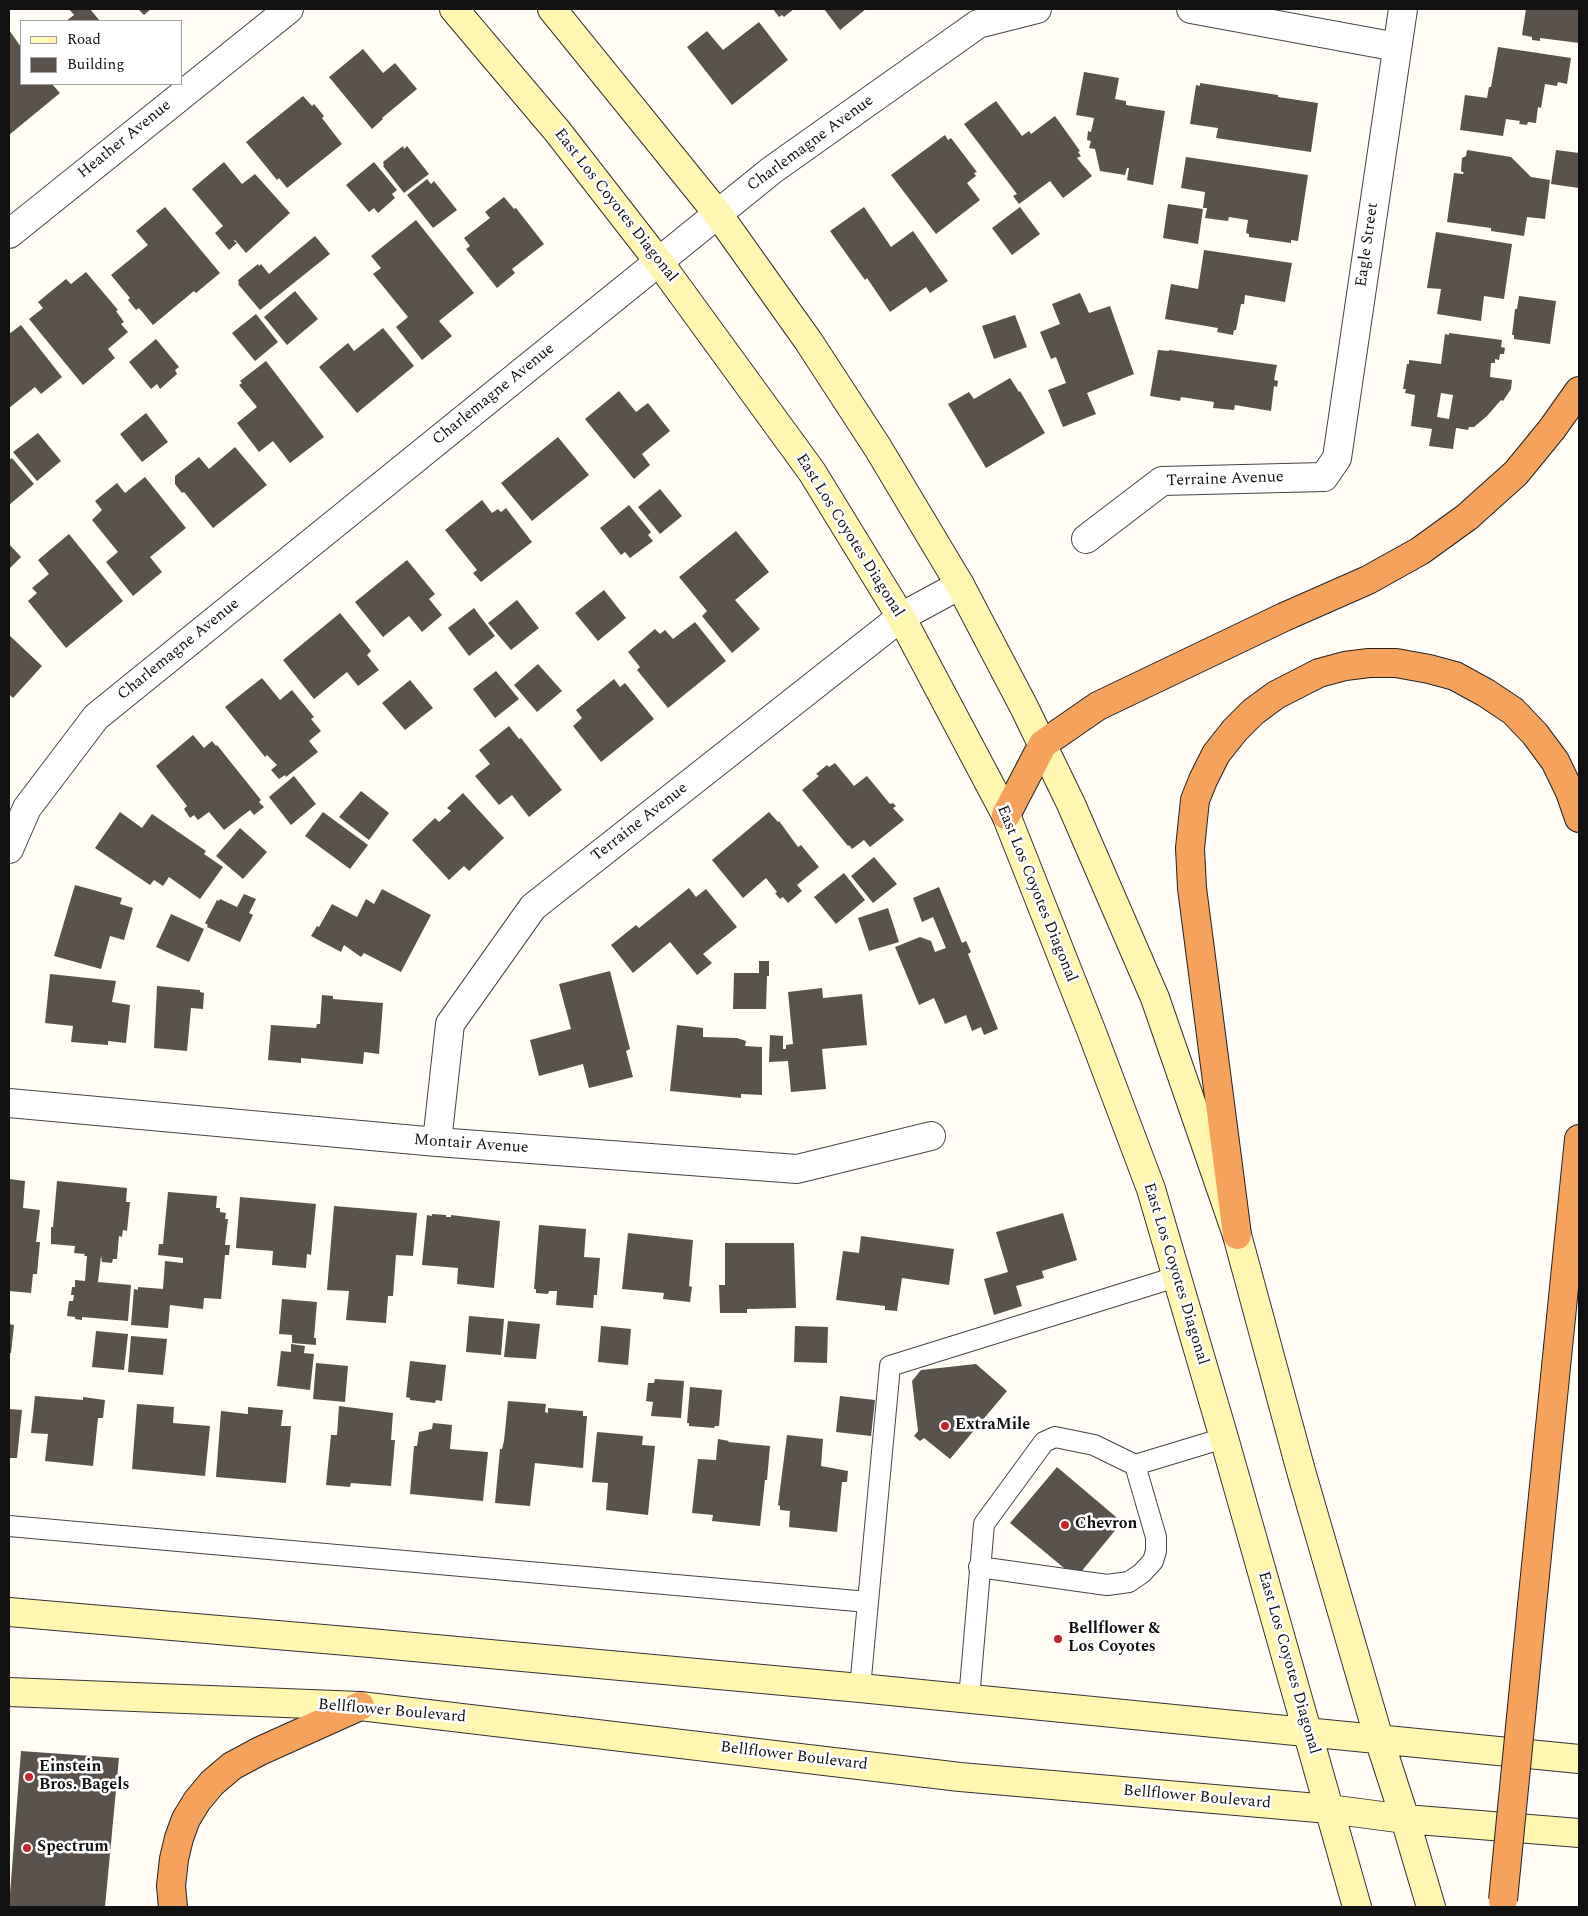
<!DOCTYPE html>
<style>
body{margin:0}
#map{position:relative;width:1588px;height:1916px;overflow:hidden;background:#fffdf5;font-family:Spectral,serif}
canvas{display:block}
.frame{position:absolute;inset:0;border:10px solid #111;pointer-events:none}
.legend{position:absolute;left:20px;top:20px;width:162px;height:65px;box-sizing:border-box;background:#fff;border:1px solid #a0a0a0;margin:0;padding:6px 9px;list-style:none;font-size:15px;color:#111}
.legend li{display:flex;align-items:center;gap:10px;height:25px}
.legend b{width:25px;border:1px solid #a0a0a0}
</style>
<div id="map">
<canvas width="1588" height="1916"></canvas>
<div class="frame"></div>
<ul class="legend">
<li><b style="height:6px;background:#fff6b0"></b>Road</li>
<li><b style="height:14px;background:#5a524d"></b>Building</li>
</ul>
</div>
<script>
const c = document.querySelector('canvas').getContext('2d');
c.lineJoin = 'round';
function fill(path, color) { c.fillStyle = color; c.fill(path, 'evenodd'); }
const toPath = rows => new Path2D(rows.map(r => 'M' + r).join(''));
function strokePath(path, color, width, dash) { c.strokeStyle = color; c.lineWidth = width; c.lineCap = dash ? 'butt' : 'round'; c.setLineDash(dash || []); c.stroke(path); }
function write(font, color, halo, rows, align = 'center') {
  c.font = font + ' Spectral,serif'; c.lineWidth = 5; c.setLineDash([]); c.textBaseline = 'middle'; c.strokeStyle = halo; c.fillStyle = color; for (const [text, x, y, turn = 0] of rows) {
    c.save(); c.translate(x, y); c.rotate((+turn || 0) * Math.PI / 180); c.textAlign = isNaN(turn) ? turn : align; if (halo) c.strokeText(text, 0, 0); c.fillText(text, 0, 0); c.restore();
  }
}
const building = toPath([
 [69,9,90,9,100,21,66,21,74,15],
 [138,9,151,9,144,15],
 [773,9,794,9,784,17,782,15,779,17],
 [824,9,866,9,840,30],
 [1526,9,1579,9,1579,43,1540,38,1540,41,1532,40,1532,37,1522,35],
 [759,22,788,60,732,105,687,47,707,31,723,50],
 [9,30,21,47,21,84,52,84,60,93,9,135],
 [1498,47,1571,58,1567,84,1558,82,1557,86,1545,84,1541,108,1538,107,1536,123,1528,122,1527,125,1519,124,1520,121,1506,119,1503,136,1460,130,1465,95,1487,98,1489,87,1491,87],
 [363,49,383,73,395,63,417,89,382,118,383,119,372,129,329,77],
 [1084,72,1119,78,1115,99,1126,101,1126,105,1165,111,1153,185,1127,180,1129,168,1127,168,1125,175,1100,171,1095,149,1089,148,1091,141,1087,140,1088,131,1091,132,1094,118,1076,115],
 [1200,83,1278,95,1278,97,1318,103,1311,152,1216,138,1218,128,1190,124,1196,85,1200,86],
 [303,96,312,106,314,104,324,116,322,118,342,144,287,188,279,178,277,180,246,142],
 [996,101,1022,136,1029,131,1031,134,1055,116,1080,151,1078,152,1081,156,1077,158,1092,176,1063,198,1050,181,1019,204,1013,196,1017,194,964,124],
 [945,135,948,140,951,138,977,172,974,173,976,176,967,183,980,200,936,234,891,175],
 [403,146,404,149,407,146,429,174,404,193,383,166,384,165,383,162],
 [1467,150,1511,157,1531,177,1550,180,1545,219,1527,217,1524,236,1491,231,1491,228,1447,222,1454,173,1463,174,1464,173,1461,171,1462,158,1466,156],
 [1556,150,1579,153,1579,188,1551,184],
 [1186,157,1308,175,1298,241,1291,240,1291,243,1249,237,1249,234,1246,233,1248,220,1229,217,1228,221,1205,218,1207,208,1203,208,1205,192,1181,188],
 [224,162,242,184,255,174,290,213,246,253,235,240,234,241,237,243,229,250,215,233,223,226,192,189],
 [374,162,397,190,392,194,395,198,378,213,374,208,369,212,346,185],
 [427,179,431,184,434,181,457,210,433,228,407,195],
 [504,197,514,209,516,208,544,244,512,269,515,273,497,288,466,249,470,246,464,238,490,218,485,212],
 [1168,204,1203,209,1198,244,1163,238],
 [165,207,220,273,196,293,194,291,153,325,139,308,136,310,128,300,130,298,111,275,148,245,136,231],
 [864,207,891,247,913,231,948,281,930,293,926,287,890,312,867,278,865,280,830,231],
 [1020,207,1040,234,1012,255,992,228],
 [416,220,474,293,439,321,452,336,422,360,396,327,408,317,373,274,381,268,371,256],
 [1436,232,1512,244,1504,299,1484,296,1481,321,1437,314,1441,289,1427,288],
 [315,236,330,254,260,310,238,284,239,283,238,280,258,264,259,266,261,264,269,274],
 [1204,250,1292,263,1285,302,1245,295,1244,304,1241,304,1236,330,1234,330,1233,335,1217,332,1218,328,1165,319,1171,284,1198,289],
 [86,272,118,310,116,311,124,322,121,324,128,332,108,349,115,358,83,385,29,319,43,308,38,302,66,279,71,284],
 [295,291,318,319,287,345,264,317],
 [1080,293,1089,313,1110,306,1134,374,1087,393,1096,414,1063,427,1048,390,1066,383,1056,357,1051,359,1040,332,1060,324,1052,304],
 [1519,296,1556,301,1550,344,1514,339,1514,335,1512,335,1515,309,1517,309],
 [256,314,278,342,255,361,232,333],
 [1015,315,1027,347,994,359,982,326],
 [21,325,62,377,41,394,35,387,9,408,9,334],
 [383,328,414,366,357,413,319,367,348,343,354,351],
 [1449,333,1502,340,1501,347,1505,348,1504,354,1500,354,1499,360,1495,359,1495,363,1491,363,1490,377,1512,380,1511,389,1503,401,1501,400,1487,416,1474,427,1469,427,1468,430,1456,428,1453,449,1429,446,1432,429,1411,426,1415,395,1405,393,1406,389,1403,389,1407,364,1409,364,1409,360,1441,364,1445,334,1449,335],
 [1441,393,1453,395,1449,419,1437,417],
 [156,339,179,367,175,370,177,374,160,389,157,384,151,389,129,362],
 [1158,350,1169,351,1169,350,1277,365,1274,380,1278,381,1277,387,1274,386,1271,411,1235,405,1234,410,1213,408,1214,402,1181,397,1180,401,1150,396],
 [266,361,324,437,290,463,273,441,259,452,237,423,257,407,239,385,242,383,240,381],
 [1010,378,1019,392,1020,391,1045,433,986,468,948,404,969,392,974,399],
 [619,391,636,412,648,403,670,431,642,454,650,465,634,479,585,419],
 [146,413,168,442,142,462,120,434],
 [38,433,61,461,37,481,13,452],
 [558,437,589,475,532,521,501,483],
 [235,447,267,485,213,528,184,492,182,493,175,484,175,476,199,457,209,469],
 [12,458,34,484,9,505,9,460],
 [145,477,186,528,150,557,162,572,133,596,106,562,118,552,92,520,102,510,95,501,117,483,125,493],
 [660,489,682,516,660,534,638,507],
 [482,500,492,513,498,509,501,512,506,508,532,542,481,582,473,573,477,570,445,530],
 [629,505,651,532,648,535,653,541,630,558,625,552,621,555,600,528],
 [736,531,769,572,735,600,760,629,732,653,702,616,707,611,679,577],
 [69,534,123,601,66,648,28,601,37,593,32,588,49,574,38,560],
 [9,544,21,557,9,569],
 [407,560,435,594,429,599,442,615,422,632,409,616,383,637,355,602],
 [604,590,626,618,598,641,575,613],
 [517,600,539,628,511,650,488,623],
 [474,608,495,636,469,656,448,628],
 [340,613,371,651,367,655,379,670,358,686,347,672,314,699,283,660],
 [695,622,726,661,668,708,637,670,640,667,628,652,655,629,660,634,665,630,673,639],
 [9,635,42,666,13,698,9,694],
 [538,664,562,691,537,712,514,685],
 [496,671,519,699,495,718,473,689],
 [262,678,280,700,292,690,314,717,311,719,321,731,309,741,318,752,286,777,285,775,279,779,271,770,277,765,267,755,265,757,225,707],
 [614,679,620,687,625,683,654,719,601,762,573,726,582,718,576,710],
 [410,680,433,708,405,730,382,703],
 [509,726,519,739,521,738,562,790,529,817,512,795,499,805,475,776,490,764,479,750],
 [193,735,204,748,212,741,216,746,217,745,261,800,259,802,264,807,254,815,250,810,224,830,209,812,198,820,194,815,190,818,184,809,187,806,156,766],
 [835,763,854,786,867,776,890,804,893,803,896,806,893,808,904,820,870,847,864,840,852,849,849,845,848,846,802,790,819,776,816,774,827,765,829,767],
 [294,776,316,804,291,825,269,797],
 [361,791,389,813,369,840,339,817],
 [463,793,504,838,469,871,464,866,449,880,412,840,435,818,439,822,451,811,447,808],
 [120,812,142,828,152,814,206,851,204,854,223,867,200,899,169,877,163,886,154,880,150,885,95,848],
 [323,812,368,845,350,869,305,836],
 [769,812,778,822,779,821,798,847,801,845,819,867,797,885,802,891,788,903,783,897,780,899,775,893,777,892,766,878,743,898,712,860],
 [240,828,267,852,243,879,216,856],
 [874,857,897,884,873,903,851,876],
 [844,873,865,900,836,924,814,897],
 [75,885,122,898,120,904,133,908,124,940,110,936,101,969,54,956],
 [939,887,962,943,966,941,971,952,968,954,998,1029,984,1035,981,1027,972,1031,966,1015,945,1024,934,998,919,1005,895,947,920,937,931,941,935,952,946,948,933,917,922,922,913,898],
 [689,888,696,897,706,889,737,927,703,954,712,963,697,975,670,942,633,973,611,945,636,925,639,928],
 [382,889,431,915,401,972,364,953,361,957,344,945,341,952,311,936,317,926,319,927,332,904,357,917,366,899,374,904],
 [244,894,256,899,249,913,253,915,240,942,207,927,208,925,205,923,217,900,219,901,220,899,237,907],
 [888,908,899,942,869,951,858,918],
 [171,914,204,929,189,962,156,947],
 [759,961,769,961,769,976,767,976,766,1009,733,1009,734,973,759,973],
 [610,971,630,1049,626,1051,633,1077,589,1088,583,1064,539,1076,530,1040,571,1029,559,984],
 [50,974,116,981,112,1002,130,1005,126,1043,108,1041,108,1045,71,1042,73,1026,45,1023],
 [157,986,200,990,200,992,204,993,203,1009,191,1008,187,1051,154,1048],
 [822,988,823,998,862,994,867,1045,822,1049,826,1089,791,1092,788,1061,769,1062,770,1035,783,1036,783,1049,786,1049,786,1045,793,1044,788,992],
 [322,995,333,996,333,999,383,1003,379,1054,364,1052,363,1064,301,1058,301,1063,268,1060,271,1025,316,1028,317,1024,320,1024],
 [677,1025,703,1028,703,1037,737,1038,746,1041,745,1046,762,1047,762,1095,741,1094,741,1098,670,1091],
 [9,1179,25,1181,23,1208,40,1210,36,1242,40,1242,37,1274,33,1274,31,1293,9,1291],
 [57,1181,127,1188,126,1202,130,1202,127,1231,123,1230,122,1237,119,1236,117,1259,113,1259,112,1263,102,1262,101,1256,98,1282,131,1285,128,1321,82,1317,82,1320,75,1319,75,1317,67,1316,69,1301,73,1301,74,1295,71,1295,72,1287,75,1287,75,1280,85,1281,87,1256,84,1256,85,1254,74,1253,75,1246,51,1244,51,1227,53,1227],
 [168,1192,217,1196,216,1208,220,1208,220,1212,226,1213,225,1219,228,1219,225,1245,230,1245,229,1255,225,1255,221,1299,204,1298,203,1309,170,1305,168,1328,131,1325,134,1289,138,1290,138,1287,163,1289,165,1261,183,1263,183,1258,158,1255,159,1244,163,1244],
 [240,1197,316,1204,311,1255,307,1254,306,1268,272,1265,273,1251,236,1248],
 [334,1206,417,1213,413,1256,396,1255,393,1296,388,1296,386,1323,346,1320,349,1291,327,1290],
 [1063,1213,1077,1260,1042,1271,1044,1278,1016,1286,1022,1306,994,1315,984,1279,1008,1272,996,1232],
 [432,1214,446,1215,446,1217,451,1217,451,1215,500,1221,494,1288,457,1284,458,1268,422,1265,427,1215,432,1216],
 [539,1225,586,1229,584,1257,600,1258,597,1295,594,1295,593,1308,556,1305,557,1291,549,1291,548,1294,536,1293,536,1289,534,1289],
 [628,1233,693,1240,689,1286,692,1287,690,1302,663,1299,664,1293,622,1289],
 [861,1236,954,1249,949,1285,902,1278,897,1311,885,1310,885,1306,836,1300,843,1251,859,1253],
 [725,1243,794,1243,796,1308,747,1309,747,1313,720,1313,719,1285,725,1285],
 [282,1299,317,1302,314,1338,316,1338,316,1345,292,1343,292,1335,279,1334],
 [469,1316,504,1319,501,1355,466,1352],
 [508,1321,540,1324,536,1359,504,1357],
 [9,1324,14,1325,11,1353,9,1353],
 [601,1326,631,1329,628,1365,598,1362],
 [795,1326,828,1327,827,1363,794,1362],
 [96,1331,128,1334,124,1370,92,1367],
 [131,1336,167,1339,163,1375,128,1372],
 [291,1344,305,1346,304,1353,314,1354,310,1390,277,1386,281,1351,291,1352],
 [410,1361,446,1365,442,1401,436,1400,435,1403,410,1400,410,1398,406,1397],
 [316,1363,348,1366,345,1402,313,1399],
 [976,1364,1007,1391,950,1459,924,1438,920,1441,914,1436,918,1431,912,1381,921,1370],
 [655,1379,684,1381,681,1418,651,1416,653,1402,646,1401,648,1383,654,1383],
 [690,1387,722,1390,719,1426,715,1426,714,1428,689,1426,689,1423,687,1423],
 [35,1396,83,1400,83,1397,105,1400,103,1418,98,1418,93,1466,45,1461,48,1434,31,1433],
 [840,1396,875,1400,871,1436,836,1432],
 [508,1401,546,1404,545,1412,548,1413,548,1408,583,1411,583,1416,587,1416,583,1468,535,1463,530,1506,495,1503,500,1449,502,1449,504,1441],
 [137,1404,174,1407,173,1423,210,1426,205,1476,132,1469],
 [339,1406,393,1413,391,1440,395,1440,391,1486,351,1483,350,1487,326,1485,331,1435,337,1435],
 [248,1407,283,1410,281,1426,291,1426,286,1483,216,1477,221,1411,248,1414],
 [9,1409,22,1410,17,1458,9,1458],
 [433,1423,452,1425,450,1449,488,1452,483,1501,410,1494,414,1446,417,1446,419,1432,432,1429],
 [597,1432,643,1436,642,1445,655,1446,648,1515,606,1510,608,1483,592,1482],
 [787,1435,823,1439,821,1466,848,1471,847,1482,842,1482,837,1532,789,1527,790,1511,780,1510,780,1506,778,1505],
 [718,1439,729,1441,728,1442,770,1446,767,1480,765,1480,760,1526,712,1521,713,1515,692,1513,698,1459,716,1460],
 [1057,1467,1122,1522,1076,1578,1010,1523],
 [21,1751,119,1758,105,1907,9,1907]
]);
const lane = toPath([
 [9,1526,868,1602],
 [979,1567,1107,1585,1129,1582,1142,1573,1153,1561,1156,1551,1156,1537,1135,1465],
 [860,1688,890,1366,1176,1277],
 [969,1699,984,1524,1044,1442,1055,1437,1094,1445,1135,1465,1224,1438]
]);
const street = toPath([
 [1191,9,1397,47],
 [9,234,289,9],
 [1086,539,1162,481,1324,477,1337,458,1403,9],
 [9,849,27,808,96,717,772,170,978,24,1037,9],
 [9,1103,437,1142,797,1169,931,1136],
 [437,1142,450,1024,533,907,901,617,960,585]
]);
const secondary = toPath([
 [454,9,558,132,659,262,812,472,901,617,1006,815,1091,1030,1151,1189,1224,1438,1357,1907],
 [552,9,718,214,809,342,878,448,960,585,1024,707,1071,804,1155,998,1237,1235,1301,1471,1379,1739,1405,1819,1431,1907],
 [9,1612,370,1643,860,1688,1579,1759],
 [9,1692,360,1706,960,1777,1329,1809,1405,1819,1579,1833]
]);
const highway = toPath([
 [1006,815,1043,744,1098,706,1284,617,1368,580,1420,551,1467,517,1516,473,1552,429,1579,391],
 [1237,1235,1192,888,1190,848,1195,800,1203,780,1216,754,1235,730,1253,712,1276,695,1319,673,1345,666,1369,663,1396,663,1429,669,1455,676,1486,693,1513,711,1535,734,1555,761,1570,792,1579,818],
 [1532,1605,1579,1139],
 [173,1907,171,1886,174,1859,179,1838,186,1819,197,1801,212,1783,232,1766,260,1751,360,1706]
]);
const highwayBridge = toPath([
 [1503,1900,1532,1605]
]);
const markers = [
 [945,1426,5,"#c4262e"],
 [1065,1525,5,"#c4262e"],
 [1058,1639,5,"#c4262e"],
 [29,1777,5,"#c4262e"],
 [27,1848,5,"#c4262e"]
];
const streetNames = [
 ["Heather Avenue",125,140,-39],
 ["Charlemagne Avenue",811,144,-36],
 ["East Los Coyotes Diagonal",615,206,52],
 ["Eagle Street",1368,245,-82],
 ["Charlemagne Avenue",494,395,-39],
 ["Terraine Avenue",1225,480,-2],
 ["East Los Coyotes Diagonal",849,536,58],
 ["Charlemagne Avenue",179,650,-39],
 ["Terraine Avenue",640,823,-38],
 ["East Los Coyotes Diagonal",1036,894,68],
 ["Montair Avenue",471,1145,4],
 ["East Los Coyotes Diagonal",1175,1274,73],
 ["East Los Coyotes Diagonal",1288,1663,74],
 ["Bellflower Boulevard",392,1712,5],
 ["Bellflower Boulevard",794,1757,7],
 ["Bellflower Boulevard",1197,1798,5]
];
const poiNames = [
 ["ExtraMile",955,1426],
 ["Chevron",1075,1525],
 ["Bellflower &",1068,1630],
 ["Los Coyotes",1068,1648],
 ["Einstein",39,1768],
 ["Bros. Bagels",39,1786],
 ["Spectrum",37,1848]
];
fill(building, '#5a524d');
strokePath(lane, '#444', 22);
strokePath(street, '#444', 30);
strokePath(secondary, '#333', 30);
strokePath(highway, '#222', 30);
strokePath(lane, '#fff', 20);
strokePath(street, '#fff', 28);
strokePath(secondary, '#fff6b0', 28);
strokePath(highway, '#f5a25d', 28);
strokePath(highwayBridge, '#222', 30, []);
strokePath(highwayBridge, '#f5a25d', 28);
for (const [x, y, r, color] of markers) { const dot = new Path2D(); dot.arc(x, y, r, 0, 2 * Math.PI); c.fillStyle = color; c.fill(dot); strokePath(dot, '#fff', 2); }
write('16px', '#111', '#fff', streetNames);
write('bold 16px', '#111', '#fff', poiNames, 'left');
</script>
